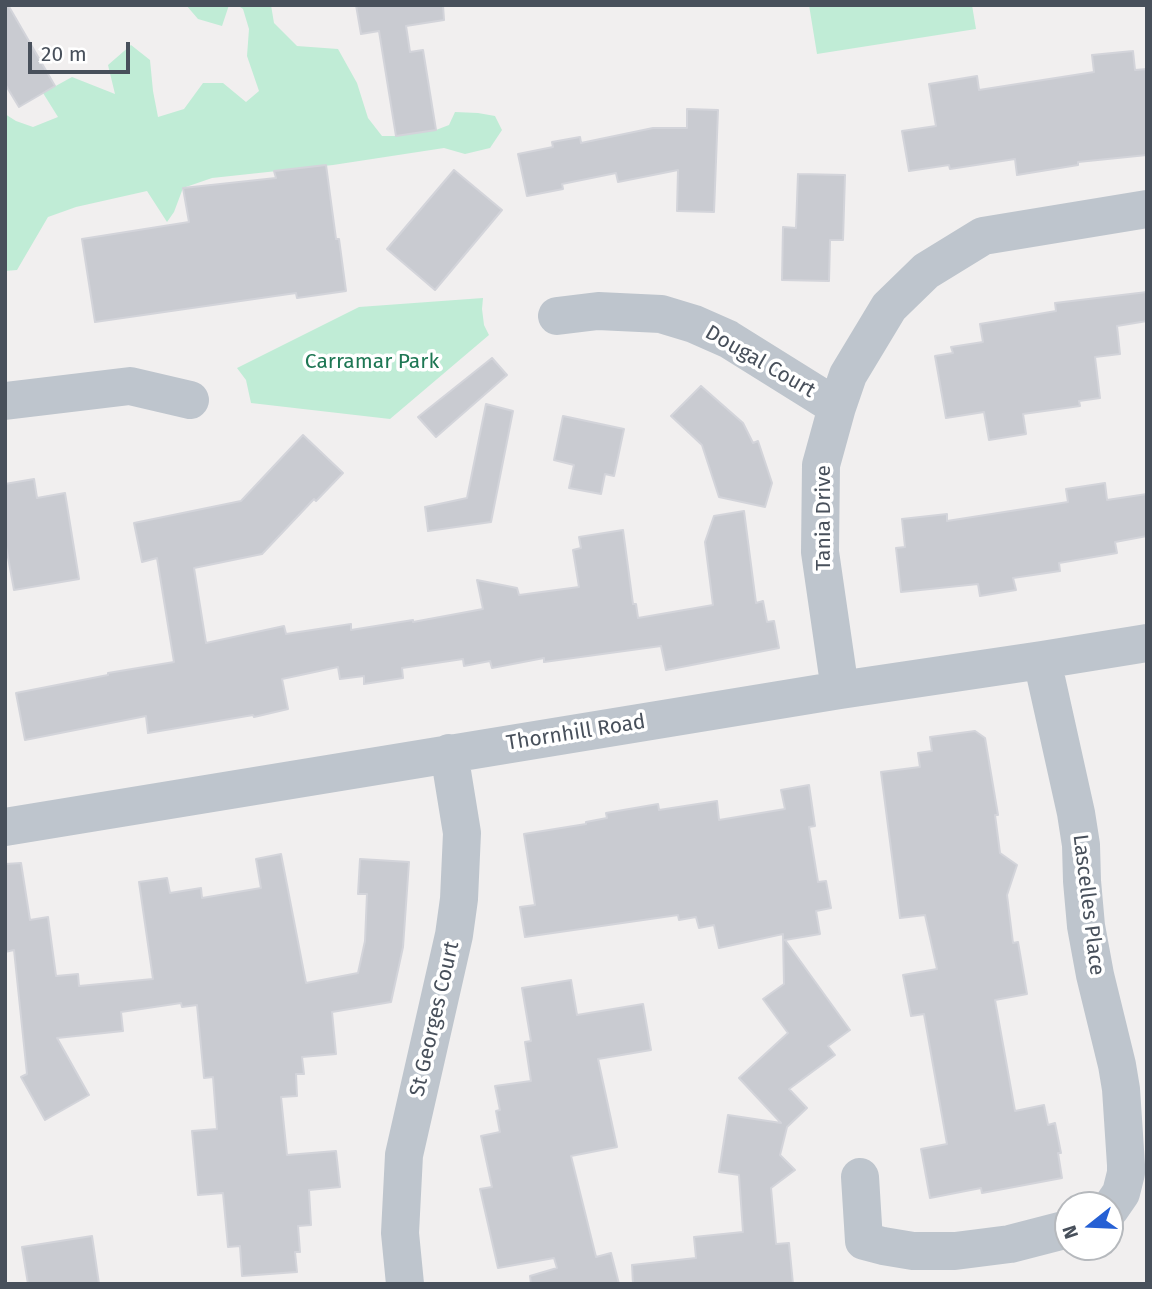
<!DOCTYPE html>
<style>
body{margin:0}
#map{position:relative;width:1152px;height:1289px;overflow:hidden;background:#f1efef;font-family:"Fira Sans",sans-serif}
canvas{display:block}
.frame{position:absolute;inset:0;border:7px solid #48505b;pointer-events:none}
.north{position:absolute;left:1054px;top:1191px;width:70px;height:70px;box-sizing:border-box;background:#fff;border:2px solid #b6b9bd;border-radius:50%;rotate:252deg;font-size:19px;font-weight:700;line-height:28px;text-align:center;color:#48505b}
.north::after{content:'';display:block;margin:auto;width:24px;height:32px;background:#2660d4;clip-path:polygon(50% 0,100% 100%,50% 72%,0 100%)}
.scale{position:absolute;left:28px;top:42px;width:102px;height:32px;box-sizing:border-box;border:4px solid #48505b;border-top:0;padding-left:9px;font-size:21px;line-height:24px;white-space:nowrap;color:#48505b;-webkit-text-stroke:5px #fff;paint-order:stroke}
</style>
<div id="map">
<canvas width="1152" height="1289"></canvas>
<div class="frame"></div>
<div class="north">N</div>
<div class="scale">20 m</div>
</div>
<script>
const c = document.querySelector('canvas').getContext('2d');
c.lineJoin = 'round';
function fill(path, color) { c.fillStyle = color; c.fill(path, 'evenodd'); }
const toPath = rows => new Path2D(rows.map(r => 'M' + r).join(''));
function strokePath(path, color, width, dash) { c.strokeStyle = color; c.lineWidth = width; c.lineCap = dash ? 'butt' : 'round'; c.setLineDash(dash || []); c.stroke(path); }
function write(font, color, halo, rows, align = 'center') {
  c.font = font + ' "Fira Sans",sans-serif'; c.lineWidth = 7; c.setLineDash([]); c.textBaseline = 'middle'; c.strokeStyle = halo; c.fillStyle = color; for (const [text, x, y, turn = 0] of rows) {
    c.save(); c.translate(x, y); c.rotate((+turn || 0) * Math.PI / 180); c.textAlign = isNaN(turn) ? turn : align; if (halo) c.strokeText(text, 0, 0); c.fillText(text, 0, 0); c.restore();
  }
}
const green = toPath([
 [186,5,229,5,222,26,198,19],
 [237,5,271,5,274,23,297,46,338,49,357,83,368,118,382,136,396,136,436,130,449,125,455,112,478,113,495,116,502,130,490,148,465,154,444,148,333,165,212,178,183,188,174,212,167,222,147,191,76,207,48,217,17,270,5,271,5,114,16,121,33,127,58,117,43,93,72,77,115,94,108,65,131,45,150,60,153,91,158,117,184,109,203,83,223,83,246,102,259,91,247,56,249,29,243,9],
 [809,5,972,5,976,29,817,54],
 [483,298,482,309,484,325,489,335,390,419,251,403,246,380,237,368,359,307]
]);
const building = toPath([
 [5,5,8,5,55,86,19,107,5,84,5,5],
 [356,5,443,5,444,20,406,26,410,52,423,50,436,130,396,136,379,31,361,34,356,5],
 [1133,51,1135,70,1147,69,1147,155,1078,162,1078,165,1017,175,1015,159,950,169,949,165,909,171,902,131,936,126,929,84,977,76,979,90,1094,72,1092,55,1133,51],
 [687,109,718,110,714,212,677,211,678,170,618,182,616,173,562,184,563,189,527,196,518,154,553,147,552,142,580,137,581,143,653,128,687,128,687,109],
 [326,165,336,239,339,239,346,291,297,298,296,293,95,322,82,239,189,222,183,188,276,178,274,171,326,165],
 [454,170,502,210,435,290,387,249,454,170],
 [798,174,845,175,843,240,830,240,829,281,782,280,783,227,796,228,798,174],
 [1147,292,1147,321,1117,326,1120,354,1095,357,1100,398,1079,401,1080,406,1023,414,1026,434,989,440,984,412,946,418,935,356,953,353,951,347,983,342,980,324,1056,311,1055,303,1147,292],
 [492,358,507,375,436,437,418,417,492,358],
 [701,386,743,423,753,443,758,441,772,483,765,507,719,497,702,445,671,416,701,386],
 [486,404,513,411,491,522,428,531,425,507,467,498,486,404],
 [563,416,624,429,614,476,605,474,601,494,569,488,574,465,554,460,563,416],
 [303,435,343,473,316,501,314,499,262,554,194,568,206,643,284,626,286,634,351,624,351,630,413,620,413,622,483,609,477,580,517,588,519,595,579,587,573,550,581,548,579,537,623,530,633,604,636,604,638,618,713,605,705,542,714,516,744,511,756,603,763,601,767,622,774,621,779,648,666,670,661,646,544,662,544,658,492,668,490,661,464,666,463,659,402,668,403,678,364,684,364,676,340,679,338,667,282,679,288,709,254,717,253,715,148,733,146,716,25,740,16,693,108,675,108,673,174,662,157,558,142,562,134,523,241,501,303,435],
 [34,479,37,498,65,493,79,579,14,590,5,541,5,484,34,479],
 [1105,483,1107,500,1147,494,1147,536,1115,542,1117,553,1059,563,1060,571,1013,578,1016,590,980,596,978,584,901,592,896,548,905,547,902,519,947,514,947,521,1068,502,1066,489,1105,483],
 [975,731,985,738,998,815,995,815,1000,853,1017,865,1007,895,1013,943,1018,942,1027,994,995,1000,1015,1111,1044,1105,1048,1125,1055,1123,1061,1153,1058,1153,1062,1178,982,1193,981,1188,930,1198,921,1149,947,1144,924,1014,911,1016,903,975,937,969,925,915,900,918,881,772,920,767,918,753,932,751,930,737,975,731],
 [809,785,815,826,809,827,818,882,826,881,831,908,816,911,820,934,785,940,850,1030,828,1046,835,1055,789,1089,807,1108,787,1127,780,1155,795,1170,771,1188,776,1244,789,1243,793,1284,633,1284,632,1265,696,1258,694,1237,743,1232,739,1175,719,1172,728,1115,781,1123,739,1078,788,1033,763,999,784,984,783,934,719,948,714,925,699,928,696,917,679,920,678,915,525,937,520,907,535,905,524,834,586,824,586,822,607,818,606,813,658,804,659,810,717,801,719,820,785,809,781,790,809,785],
 [281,854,306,983,358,973,365,941,367,894,358,894,360,859,409,862,403,947,391,1002,332,1012,336,1054,302,1057,304,1074,296,1074,297,1096,281,1097,287,1155,336,1151,340,1187,309,1190,311,1225,298,1226,300,1252,295,1252,297,1272,242,1276,240,1246,228,1247,223,1193,198,1195,192,1131,217,1129,213,1077,204,1078,197,1005,182,1007,181,1003,121,1012,123,1031,57,1038,89,1095,45,1120,21,1077,27,1074,14,950,5,952,5,864,21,863,30,920,48,917,56,976,78,974,79,986,153,979,139,882,167,878,170,893,201,888,202,898,261,888,256,859,281,854],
 [571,980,577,1015,643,1004,651,1050,598,1059,617,1147,571,1156,596,1257,611,1253,619,1284,531,1284,530,1276,557,1268,554,1258,498,1268,480,1189,492,1187,481,1136,500,1132,496,1111,500,1110,495,1086,531,1081,525,1042,531,1041,522,988,571,980],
 [92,1236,99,1284,28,1284,22,1247,92,1236]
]);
const minor = toPath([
 [557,316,598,311,661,314,694,324,728,339,837,407],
 [5,401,130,386,190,400],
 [1042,660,1076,813,1081,845,1082,881,1086,926,1095,975,1117,1065,1121,1089,1126,1165,1126,1173,1121,1193,1110,1209],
 [840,690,820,552,821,465,837,407,848,375,889,307,926,271,983,236,1147,209],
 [5,827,840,690,1042,660,1147,643],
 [860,1177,864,1241,883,1246,913,1251,955,1251,1010,1244,1068,1229],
 [405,1284,400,1233,404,1155,454,935,459,899,462,833,449,753]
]);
const parkNames = [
 ["Carramar Park",372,362]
];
const streetNames = [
 ["Dougal Court",760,362,30],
 ["Tania Drive",824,518,-90],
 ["Thornhill Road",576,733,-9],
 ["Lascelles Place",1088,905,83],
 ["St Georges Court",435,1019,-77]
];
fill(green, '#c0ecd6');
fill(building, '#c9cbd1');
strokePath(building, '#d3d4da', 2);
strokePath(minor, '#bec5cd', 38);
write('21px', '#1e7754', '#fff', parkNames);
write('21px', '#48505b', '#fff', streetNames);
</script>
